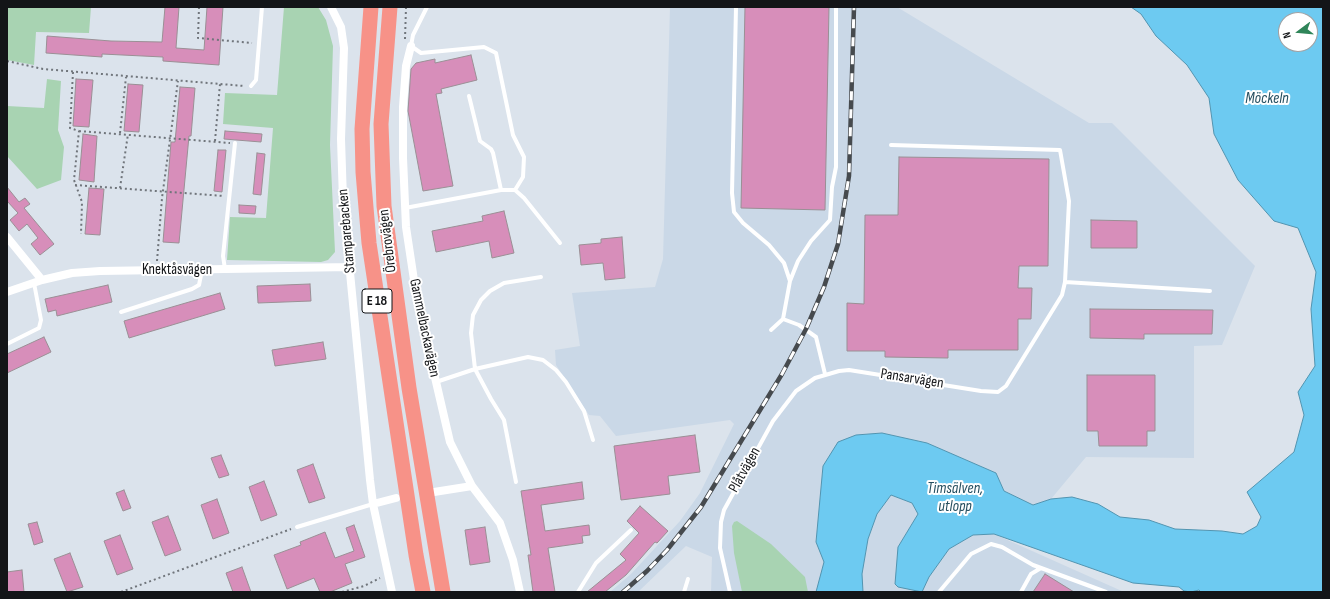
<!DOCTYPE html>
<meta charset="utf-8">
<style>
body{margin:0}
#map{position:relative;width:1330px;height:599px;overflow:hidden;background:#dbe3ec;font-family:"Sofia Sans Condensed",sans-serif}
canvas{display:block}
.frame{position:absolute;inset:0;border:8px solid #131518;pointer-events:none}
.north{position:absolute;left:1278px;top:12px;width:40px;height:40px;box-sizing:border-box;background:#fff;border:1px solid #a1a1a3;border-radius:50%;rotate:254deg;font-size:11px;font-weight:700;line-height:16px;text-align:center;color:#131518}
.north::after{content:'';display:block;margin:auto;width:14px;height:18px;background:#2f8559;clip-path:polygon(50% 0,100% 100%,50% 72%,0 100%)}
</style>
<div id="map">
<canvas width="1330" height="599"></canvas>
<div class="frame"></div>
<div class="north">N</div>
</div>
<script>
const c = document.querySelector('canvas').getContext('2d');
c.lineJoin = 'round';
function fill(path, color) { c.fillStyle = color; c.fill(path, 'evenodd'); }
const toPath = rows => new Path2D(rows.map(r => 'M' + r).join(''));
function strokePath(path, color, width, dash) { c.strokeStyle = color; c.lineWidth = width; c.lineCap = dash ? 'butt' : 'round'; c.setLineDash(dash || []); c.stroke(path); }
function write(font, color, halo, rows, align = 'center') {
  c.font = font + ' "Sofia Sans Condensed",sans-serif'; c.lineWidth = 4; c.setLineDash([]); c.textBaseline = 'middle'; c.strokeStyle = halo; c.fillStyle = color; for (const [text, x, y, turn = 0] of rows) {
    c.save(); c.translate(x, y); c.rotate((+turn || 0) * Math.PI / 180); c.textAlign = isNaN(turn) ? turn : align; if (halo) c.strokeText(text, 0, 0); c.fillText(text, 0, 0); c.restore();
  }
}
const built = toPath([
 [670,7,897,7,1089,123,1112,123,1255,266,1222,345,1194,346,1194,458,1086,457,1051,499,1034,505,1004,491,996,473,927,443,883,433,856,435,823,466,816,542,862,574,868,539,877,514,890,495,912,503,918,514,898,547,922,592,929,577,949,549,973,535,994,534,1124,592,711,592,712,557,686,546,638,592,610,592,631,574,680,521,700,493,734,424,730,420,616,436,600,416,589,415,556,365,555,350,580,346,572,293,655,287,663,259]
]);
const green = toPath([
 [7,7,91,7,89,33,36,32,34,65,7,60],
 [284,7,318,7,326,20,333,46,330,145,335,252,328,260,321,262,227,260,230,217,266,218,273,128,223,124,225,93,277,95],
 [47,79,61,81,58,130,64,147,61,180,37,189,7,156,7,106,44,108],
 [737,521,771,544,805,577,808,592,742,592,734,553,732,526,734,522]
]);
const water = toPath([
 [1131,7,1323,7,1323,592,1201,592,1199,590,1191,592,1184,591,1179,587,1133,583,994,534,973,535,949,549,929,577,922,592,898,587,895,584,898,547,918,514,912,503,891,495,877,514,868,539,862,574,863,592,816,592,824,562,816,542,823,466,838,442,856,435,882,433,927,443,996,473,1004,491,1033,505,1051,499,1072,497,1098,504,1120,517,1149,520,1175,529,1222,531,1243,534,1257,526,1261,517,1247,492,1294,452,1304,415,1298,392,1315,366,1311,309,1316,272,1298,228,1274,221,1238,180,1214,134,1209,98,1187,65,1156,36,1141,14,1131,7],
 [1286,20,1310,20,1310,44,1286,44,1286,20]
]);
const building = toPath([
 [165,7,179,7,176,48,204,50,207,7,223,7,219,65,163,61,163,57,102,54,102,57,46,53,47,36,111,41,162,42,165,7],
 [745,7,829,7,825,210,741,208,745,7],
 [471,55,477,80,441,89,442,93,436,94,453,186,423,191,408,111,411,69,416,63,435,59,435,63,471,55],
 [76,79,93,80,89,127,73,126,76,79],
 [128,84,143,85,139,132,124,131,128,84],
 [180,87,195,88,191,136,189,136,179,243,163,242,171,142,175,142,180,87],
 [225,131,262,134,261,142,224,139,225,131],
 [83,134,97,136,94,182,79,180,83,134],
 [218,150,226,150,222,192,214,191,218,150],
 [257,153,265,154,261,195,253,194,257,153],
 [899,157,1049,159,1048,266,1019,266,1018,288,1032,288,1031,319,1018,319,1018,350,948,350,948,358,885,357,885,351,847,351,847,303,864,304,865,215,898,215,899,157],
 [7,187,19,202,25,198,30,204,24,208,54,244,40,255,31,244,38,238,27,224,19,231,10,220,18,213,7,201,7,187],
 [89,188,104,189,100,235,85,234,89,188],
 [239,205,256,206,255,214,239,213,239,205],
 [504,211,514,253,492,258,489,241,436,252,432,231,483,221,482,216,504,211],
 [1091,220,1137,221,1137,248,1091,248,1091,220],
 [622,237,625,278,605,280,603,263,581,265,579,245,601,243,601,239,622,237],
 [310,284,311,301,258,303,257,286,310,284],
 [108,285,112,302,57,316,56,310,48,312,45,299,108,285],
 [220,293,225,309,129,338,124,321,220,293],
 [1090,309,1213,310,1212,334,1144,334,1144,339,1090,338,1090,309],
 [44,337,51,352,7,373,7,354,44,337],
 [323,342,326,359,275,366,272,350,323,342],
 [1087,375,1155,375,1155,431,1147,431,1147,446,1099,446,1098,431,1087,431,1087,375],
 [695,435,700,472,668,476,670,494,621,500,614,446,695,435],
 [221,455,229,475,219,478,211,458,221,455],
 [313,464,325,498,309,503,297,470,313,464],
 [264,481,277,515,261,521,249,487,264,481],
 [582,482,584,499,541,505,545,531,589,525,590,535,582,536,583,543,548,548,555,592,533,592,528,555,531,555,521,491,582,482],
 [124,490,131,508,123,511,116,493,124,490],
 [217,499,229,533,213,539,201,505,217,499],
 [640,506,668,531,657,543,655,542,626,575,605,592,587,592,626,560,620,554,639,533,627,521,640,506],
 [168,516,181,550,165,556,152,522,168,516],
 [37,522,43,542,34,545,28,524,37,522],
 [354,525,365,557,345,564,352,583,330,592,320,592,314,578,287,589,274,555,301,545,300,542,325,532,335,558,354,551,346,528,354,525],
 [485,527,490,562,470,565,465,530,485,527],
 [120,535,133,569,117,575,104,541,120,535],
 [70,553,83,587,67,592,54,559,70,553],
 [242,567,251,592,233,592,226,573,242,567],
 [22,570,24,592,7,592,7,572,22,570],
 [1045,574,1074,592,1033,592,1045,574]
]);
const path = toPath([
 [199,7,198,38,252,43],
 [405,39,406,7],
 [7,61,43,69,244,86],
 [73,72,70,128,79,131,74,180,82,202,81,234],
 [79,131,230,143],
 [120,133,126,77],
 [215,141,220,84],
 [75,185,224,196],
 [120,188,128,134],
 [157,261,162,198,178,81],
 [121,592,291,529],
 [342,592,364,586,380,578]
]);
const lane = toPath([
 [427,7,413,35,411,46,421,53,484,47,496,53,513,135,524,157,523,177,515,190],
 [736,7,732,193,734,212,743,223,769,245,784,263,790,281],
 [251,86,256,80,262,7],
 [469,96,480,141,491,149,493,153,501,190],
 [405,208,501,190,515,190,524,198,560,243],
 [225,269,223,256,235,143],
 [1065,282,1210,291],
 [121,312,192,289,199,285,202,270],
 [771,330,783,319],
 [7,344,39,328,41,320,34,283],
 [825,374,816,337,799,325,783,319,790,281,798,261,811,241,830,220,832,187,836,167,836,7],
 [436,382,475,369,471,333,473,315,481,300,490,291,504,283,541,277],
 [516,482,504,420,491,399,475,369,528,357,543,360,556,370,566,382,584,411,593,440],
 [297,527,373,504],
 [578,592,596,563,631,530],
 [684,592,688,579],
 [730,592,720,548,721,522,724,510,773,421,796,391,815,378,839,371,849,370,981,391,998,392,1006,386,1062,295,1065,282,1069,201,1060,150,891,145],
 [939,592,971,554,991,544,1002,547,1033,565,1106,592],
 [1021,592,1031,574,1041,568]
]);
const street = toPath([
 [331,7,341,27,344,48,341,139,343,200,370,480,373,504,392,592],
 [411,46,406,66,403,107,403,158,406,227,417,300,450,442,472,486,500,523,513,560,520,592],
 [7,237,42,280],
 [7,292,42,280,72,273,100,271,351,267],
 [434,492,472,486],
 [373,504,396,498]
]);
const highway = toPath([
 [371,7,362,129,363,172,369,243,416,555,423,592],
 [390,7,381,124,384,206,409,388,443,592]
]);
const rail = toPath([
 [623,592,647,571,667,550,701,507,782,374,806,329,824,287,838,244,849,176,854,7]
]);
const shields = [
 [377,301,30]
];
const shieldNames = [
 ["E 18",377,301]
];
const streetNames = [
 ["Stamparebacken",347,231,-95],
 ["Örebrovägen",388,241,-97],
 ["Knektåsvägen",177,270],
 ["Gammelbackavägen",424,328,78],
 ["Pansarvägen",912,379,9],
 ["Plåtvägen",745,470,-61]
];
const waterNames = [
 ["Möckeln",1267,99],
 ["Timsälven,",955,489],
 ["utlopp",955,507]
];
fill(built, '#cad8e7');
fill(green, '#a8d3b2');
fill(water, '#6dcaf1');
strokePath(water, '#5294b0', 1);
fill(building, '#d78eba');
strokePath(building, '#9a8f95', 1);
strokePath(path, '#70757b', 2, [2, 3]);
strokePath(lane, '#fff', 4);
strokePath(street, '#fff', 8);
strokePath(highway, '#f79288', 15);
strokePath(rail, '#464a4e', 4.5);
strokePath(rail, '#fff', 3, [9]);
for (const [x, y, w] of shields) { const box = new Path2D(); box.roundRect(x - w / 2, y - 12, w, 24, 3); c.fillStyle = '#fff'; c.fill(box); strokePath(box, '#131518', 1); }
write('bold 14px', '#131518', null, shieldNames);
write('15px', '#131518', '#fff', streetNames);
write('italic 16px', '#264f60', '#fff', waterNames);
</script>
